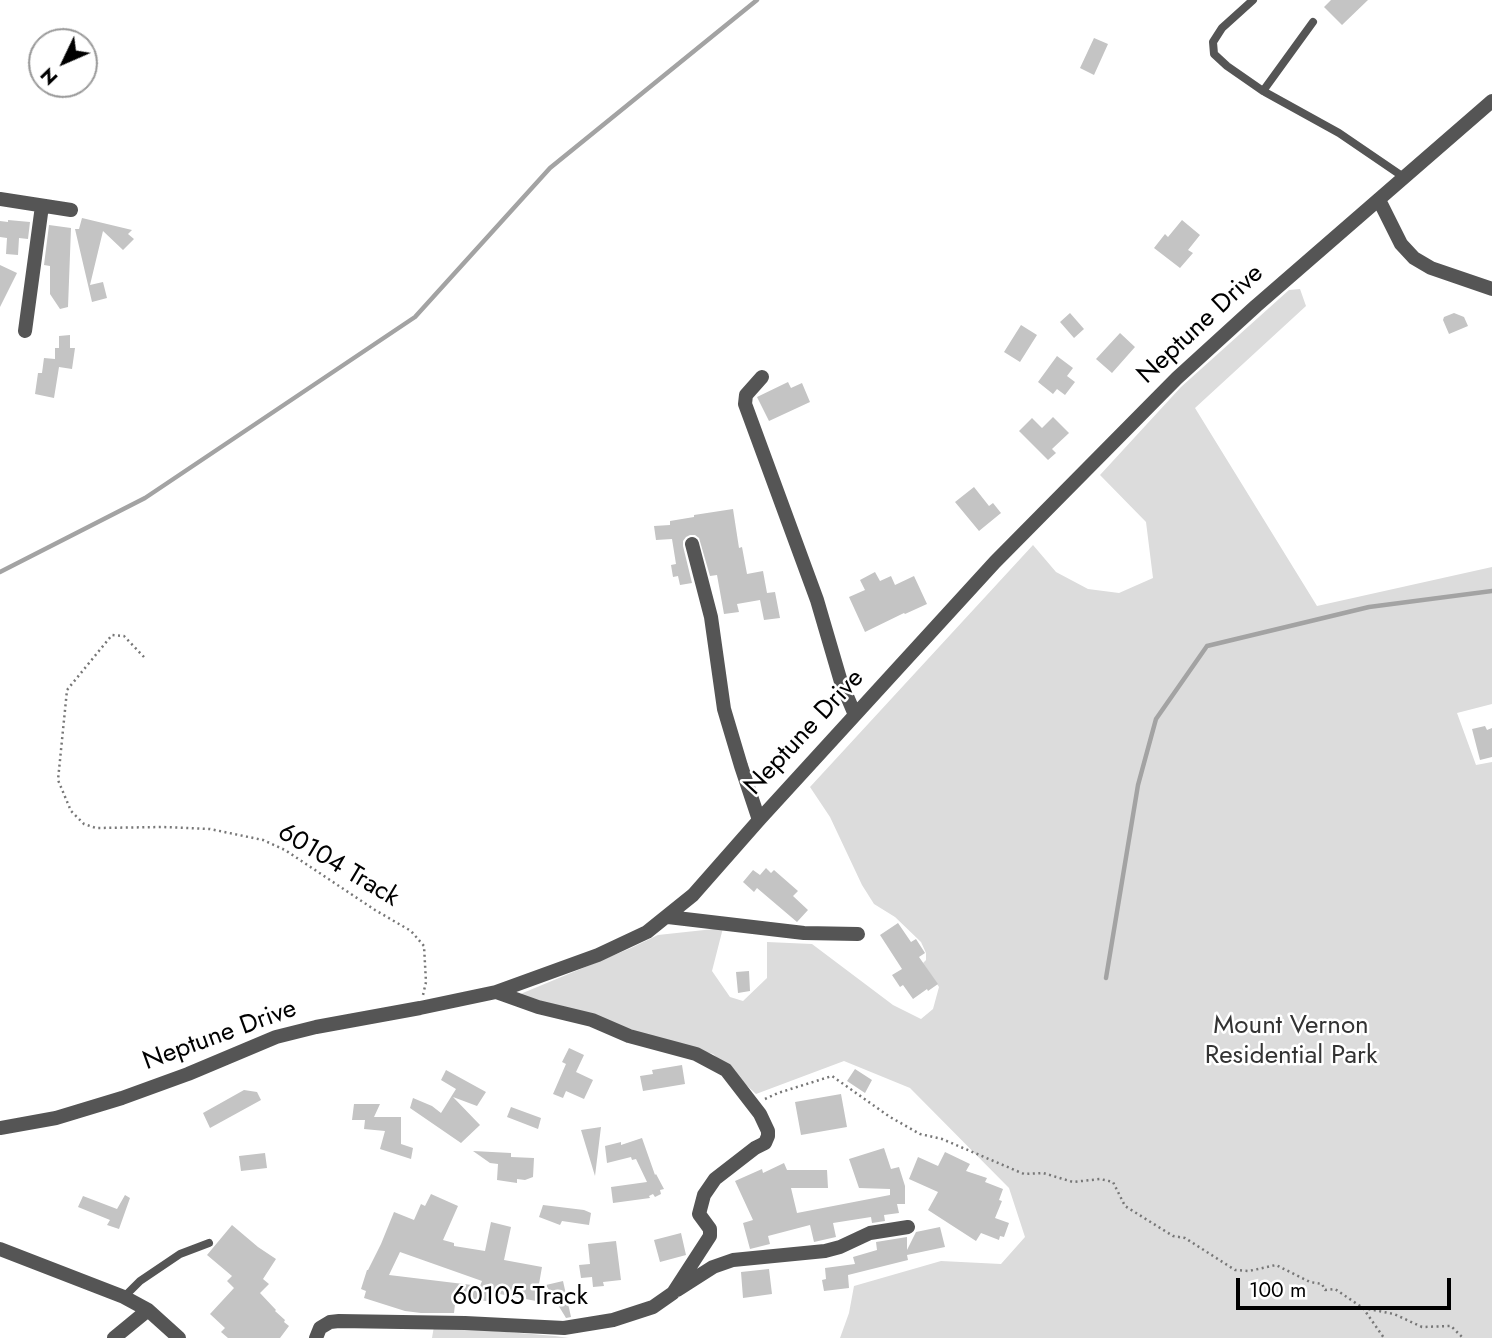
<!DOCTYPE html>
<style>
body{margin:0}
#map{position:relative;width:1492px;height:1338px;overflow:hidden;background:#fff;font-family:Jost,sans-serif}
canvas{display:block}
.north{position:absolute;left:28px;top:28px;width:70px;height:70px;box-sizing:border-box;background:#fff;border:2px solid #999;border-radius:50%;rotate:226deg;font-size:19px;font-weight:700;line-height:28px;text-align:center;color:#000}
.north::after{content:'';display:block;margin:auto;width:24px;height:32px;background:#000;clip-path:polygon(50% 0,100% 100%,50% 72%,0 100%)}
.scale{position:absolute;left:1236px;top:1278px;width:215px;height:32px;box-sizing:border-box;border:4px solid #000;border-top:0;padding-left:9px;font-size:21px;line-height:24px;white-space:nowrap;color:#000;-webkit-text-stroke:5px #fff;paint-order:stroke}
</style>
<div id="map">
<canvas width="1492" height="1338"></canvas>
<div class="north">N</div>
<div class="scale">100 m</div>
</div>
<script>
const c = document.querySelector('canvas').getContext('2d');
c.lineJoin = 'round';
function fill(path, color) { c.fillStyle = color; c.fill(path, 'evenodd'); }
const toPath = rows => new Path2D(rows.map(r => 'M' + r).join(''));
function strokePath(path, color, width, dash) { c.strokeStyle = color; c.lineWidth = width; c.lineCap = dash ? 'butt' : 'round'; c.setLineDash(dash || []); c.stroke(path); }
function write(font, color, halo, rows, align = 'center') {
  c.font = font + ' Jost,sans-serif'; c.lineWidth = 5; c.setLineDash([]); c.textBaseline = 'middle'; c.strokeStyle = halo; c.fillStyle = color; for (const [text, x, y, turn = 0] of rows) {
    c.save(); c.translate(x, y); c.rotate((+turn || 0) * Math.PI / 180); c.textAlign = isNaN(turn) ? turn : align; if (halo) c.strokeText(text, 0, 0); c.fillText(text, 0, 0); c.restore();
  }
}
const green = toPath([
 [1300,289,1306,306,1195,408,1317,606,1492,567,1492,704,1457,713,1476,765,1492,762,1492,1338,840,1338,849,1313,854,1286,941,1261,1001,1264,1025,1237,1009,1188,910,1088,844,1061,756,1094,713,1054,628,1031,518,995,631,948,658,935,723,928,712,971,730,997,743,1001,767,978,767,942,812,944,893,1005,921,1019,933,1009,939,987,923,963,926,960,926,953,921,942,895,917,874,904,862,885,830,817,810,787,1033,545,1056,572,1088,589,1119,593,1153,578,1146,522,1100,475,1181,387,1289,290],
 [434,1326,555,1336,569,1338,432,1338]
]);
const stream = toPath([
 [0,572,145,498,415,317,550,168,757,0],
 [1106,978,1138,785,1156,719,1207,646,1369,607,1492,591]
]);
const building = toPath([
 [1331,0,1368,0,1342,25,1324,7],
 [1094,38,1108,44,1094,75,1080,68],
 [82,218,132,230,128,234,134,239,123,250,103,231,90,285,103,282,107,298,92,302,75,229,79,229],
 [8,220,30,222,28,239,19,238,18,255,6,254,7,238,0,237,0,221,8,222],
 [1182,220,1200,235,1188,250,1193,253,1180,268,1154,248,1165,234,1168,237],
 [49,225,71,228,68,307,60,309,50,294,50,266,44,265],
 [0,265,17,273,0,307],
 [1070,313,1084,329,1074,338,1060,322],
 [1454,313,1464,317,1468,326,1449,334,1443,320,1444,317],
 [1021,325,1037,335,1020,362,1004,352],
 [1120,333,1135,347,1112,373,1096,359],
 [70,335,70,348,75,348,72,369,59,367,54,398,35,394,38,373,42,373,44,358,55,359,55,348,59,348,59,336],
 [1057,356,1073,368,1067,376,1075,382,1065,395,1057,389,1053,394,1038,382],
 [788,382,791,388,802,383,810,402,769,421,757,397],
 [1053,417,1069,433,1052,449,1056,453,1048,460,1019,431,1032,418,1042,428],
 [974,487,989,506,993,503,1001,513,979,531,955,502],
 [733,509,739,548,742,547,747,574,763,571,767,593,775,592,780,618,764,620,760,600,737,604,739,612,724,614,717,575,710,576,699,538,695,535,690,535,686,537,683,541,683,546,692,583,680,585,678,576,673,577,671,565,676,564,672,539,656,540,654,526,670,525,670,521,694,517,694,515],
 [875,572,880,581,891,576,895,585,914,576,927,604,905,614,904,613,865,632,849,597,865,590,860,580],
 [1485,726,1487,730,1492,728,1492,757,1480,760,1472,729],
 [766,868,771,873,774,870,798,891,793,896,808,910,797,922,757,888,754,892,743,882,753,870,760,875],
 [898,923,911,942,916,939,925,953,919,957,938,984,928,991,927,989,913,999,903,985,900,987,892,975,902,969,880,935],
 [749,971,750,991,738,993,736,972],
 [569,1048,584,1055,576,1072,593,1080,584,1099,566,1091,563,1098,553,1094,566,1064,562,1062],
 [682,1065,685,1084,643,1091,640,1076,653,1074,652,1070],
 [855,1069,872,1080,865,1093,847,1081],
 [446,1070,486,1092,477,1106,453,1097,480,1125,461,1143,410,1108,413,1098,432,1106,441,1113,456,1089,441,1080],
 [244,1090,257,1092,261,1100,210,1128,203,1113],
 [841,1094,847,1127,801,1135,795,1102],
 [354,1104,380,1104,374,1117,401,1117,401,1144,413,1148,411,1159,380,1149,385,1131,364,1129,365,1120,352,1120],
 [511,1107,541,1118,538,1129,507,1117],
 [601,1127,595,1176,581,1130],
 [642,1138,655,1175,656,1174,664,1189,660,1190,661,1194,655,1197,653,1194,649,1196,650,1198,613,1203,611,1187,647,1182,636,1159,632,1160,631,1157,607,1163,605,1146,621,1142,621,1145],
 [884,1148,891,1169,899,1167,905,1186,905,1204,897,1204,899,1213,884,1215,885,1221,872,1223,871,1217,833,1223,836,1237,814,1242,810,1225,768,1236,770,1244,750,1249,743,1223,753,1220,735,1181,762,1169,763,1173,784,1163,787,1170,827,1170,828,1188,791,1188,797,1213,890,1195,890,1189,859,1188,849,1159],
 [473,1151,511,1153,511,1157,534,1158,533,1177,525,1180,517,1179,517,1183,497,1180,498,1164,490,1163],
 [945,1152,970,1164,966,1171,987,1178,985,1182,1003,1189,999,1200,1002,1201,995,1218,1009,1223,1004,1237,1000,1236,999,1240,981,1233,976,1241,928,1210,938,1192,909,1179,918,1157,938,1166],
 [265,1153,267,1168,241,1171,239,1156],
 [431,1194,458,1206,443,1240,454,1243,454,1246,485,1251,491,1222,511,1227,504,1260,542,1267,536,1301,494,1293,492,1302,456,1296,454,1313,421,1313,405,1311,364,1298,366,1291,361,1289,367,1270,368,1270,381,1244,394,1212,414,1220,421,1204,425,1206],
 [400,1252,482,1281,480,1286,389,1275],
 [125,1195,130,1198,119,1229,107,1225,110,1220,78,1207,83,1196,117,1209],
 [543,1205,584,1210,591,1213,589,1225,562,1221,560,1225,539,1217],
 [232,1225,258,1247,276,1259,263,1279,269,1284,260,1293,276,1310,275,1311,285,1320,284,1322,289,1326,280,1338,228,1338,221,1332,225,1328,210,1314,234,1288,227,1281,232,1276,207,1255],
 [940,1227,945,1247,907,1255,908,1260,848,1275,849,1288,824,1291,822,1280,826,1279,825,1268,855,1264,853,1257,877,1250,876,1242,907,1237,907,1250,916,1232],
 [681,1233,686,1255,660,1262,654,1240],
 [616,1241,621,1280,603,1282,604,1286,593,1287,592,1277,581,1278,579,1265,590,1264,588,1244],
 [769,1269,772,1294,743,1298,741,1272],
 [563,1281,571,1317,566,1318,546,1285]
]);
const path = toPath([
 [144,657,124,636,112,635,67,690,58,780,71,811,84,824,96,828,163,827,210,829,263,840,285,850,375,910,411,931,424,946,426,982,423,995],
 [765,1099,778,1093,832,1076,890,1117,920,1134,942,1139,1024,1174,1043,1173,1073,1182,1100,1179,1113,1182,1125,1206,1173,1236,1185,1238,1235,1270,1249,1271,1276,1265,1310,1282,1322,1284,1325,1290,1335,1289,1363,1308,1384,1338],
 [1363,1308,1394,1314,1422,1327,1451,1326,1463,1338]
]);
const lane = toPath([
 [1253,0,1222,28,1213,42,1214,54,1227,66,1263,91,1339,133,1405,178],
 [1263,91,1313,22],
 [124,1297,140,1281,180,1254,209,1243]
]);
const street = toPath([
 [0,199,71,210],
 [1379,200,1401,244,1414,258,1431,268,1492,289],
 [25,331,42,206],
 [762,377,746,395,745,404,817,600,841,682,855,715],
 [692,544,711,617,724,709,741,766,759,820],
 [668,917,804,933,858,934],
 [0,1128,56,1118,122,1098,188,1074,276,1037,316,1027,420,1008,496,992,598,955,647,932,693,895,759,820,995,562,1177,378,1256,306,1492,101],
 [0,1249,124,1297,148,1310,179,1338],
 [677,1290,713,1267,733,1260,825,1251,840,1247,870,1233,908,1227],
 [114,1338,148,1310],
 [316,1338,320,1328,330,1322,339,1321,465,1323,564,1328,613,1320,653,1307,673,1293,710,1236,710,1229,699,1214,704,1195,715,1179,755,1148,765,1143,768,1136,768,1131,760,1114,726,1070,696,1054,629,1036,592,1020,538,1007,496,992]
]);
const streetNames = [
 ["Neptune Drive",1201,325,-43],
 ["Neptune Drive",805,733,-47],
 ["60104 Track",338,866,31],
 ["Neptune Drive",220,1036,-20],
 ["60105 Track",520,1298]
];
const parkNames = [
 ["Mount Vernon",1291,1027],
 ["Residential Park",1291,1057]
];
fill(green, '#dcdcdc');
strokePath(stream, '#a3a3a3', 4.5);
fill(building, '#c4c4c4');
strokePath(path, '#777', 2.5, [2, 3.5]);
strokePath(lane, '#555', 8);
strokePath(street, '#555', 14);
write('26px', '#000', '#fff', streetNames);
write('26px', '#333', '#fff', parkNames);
</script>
